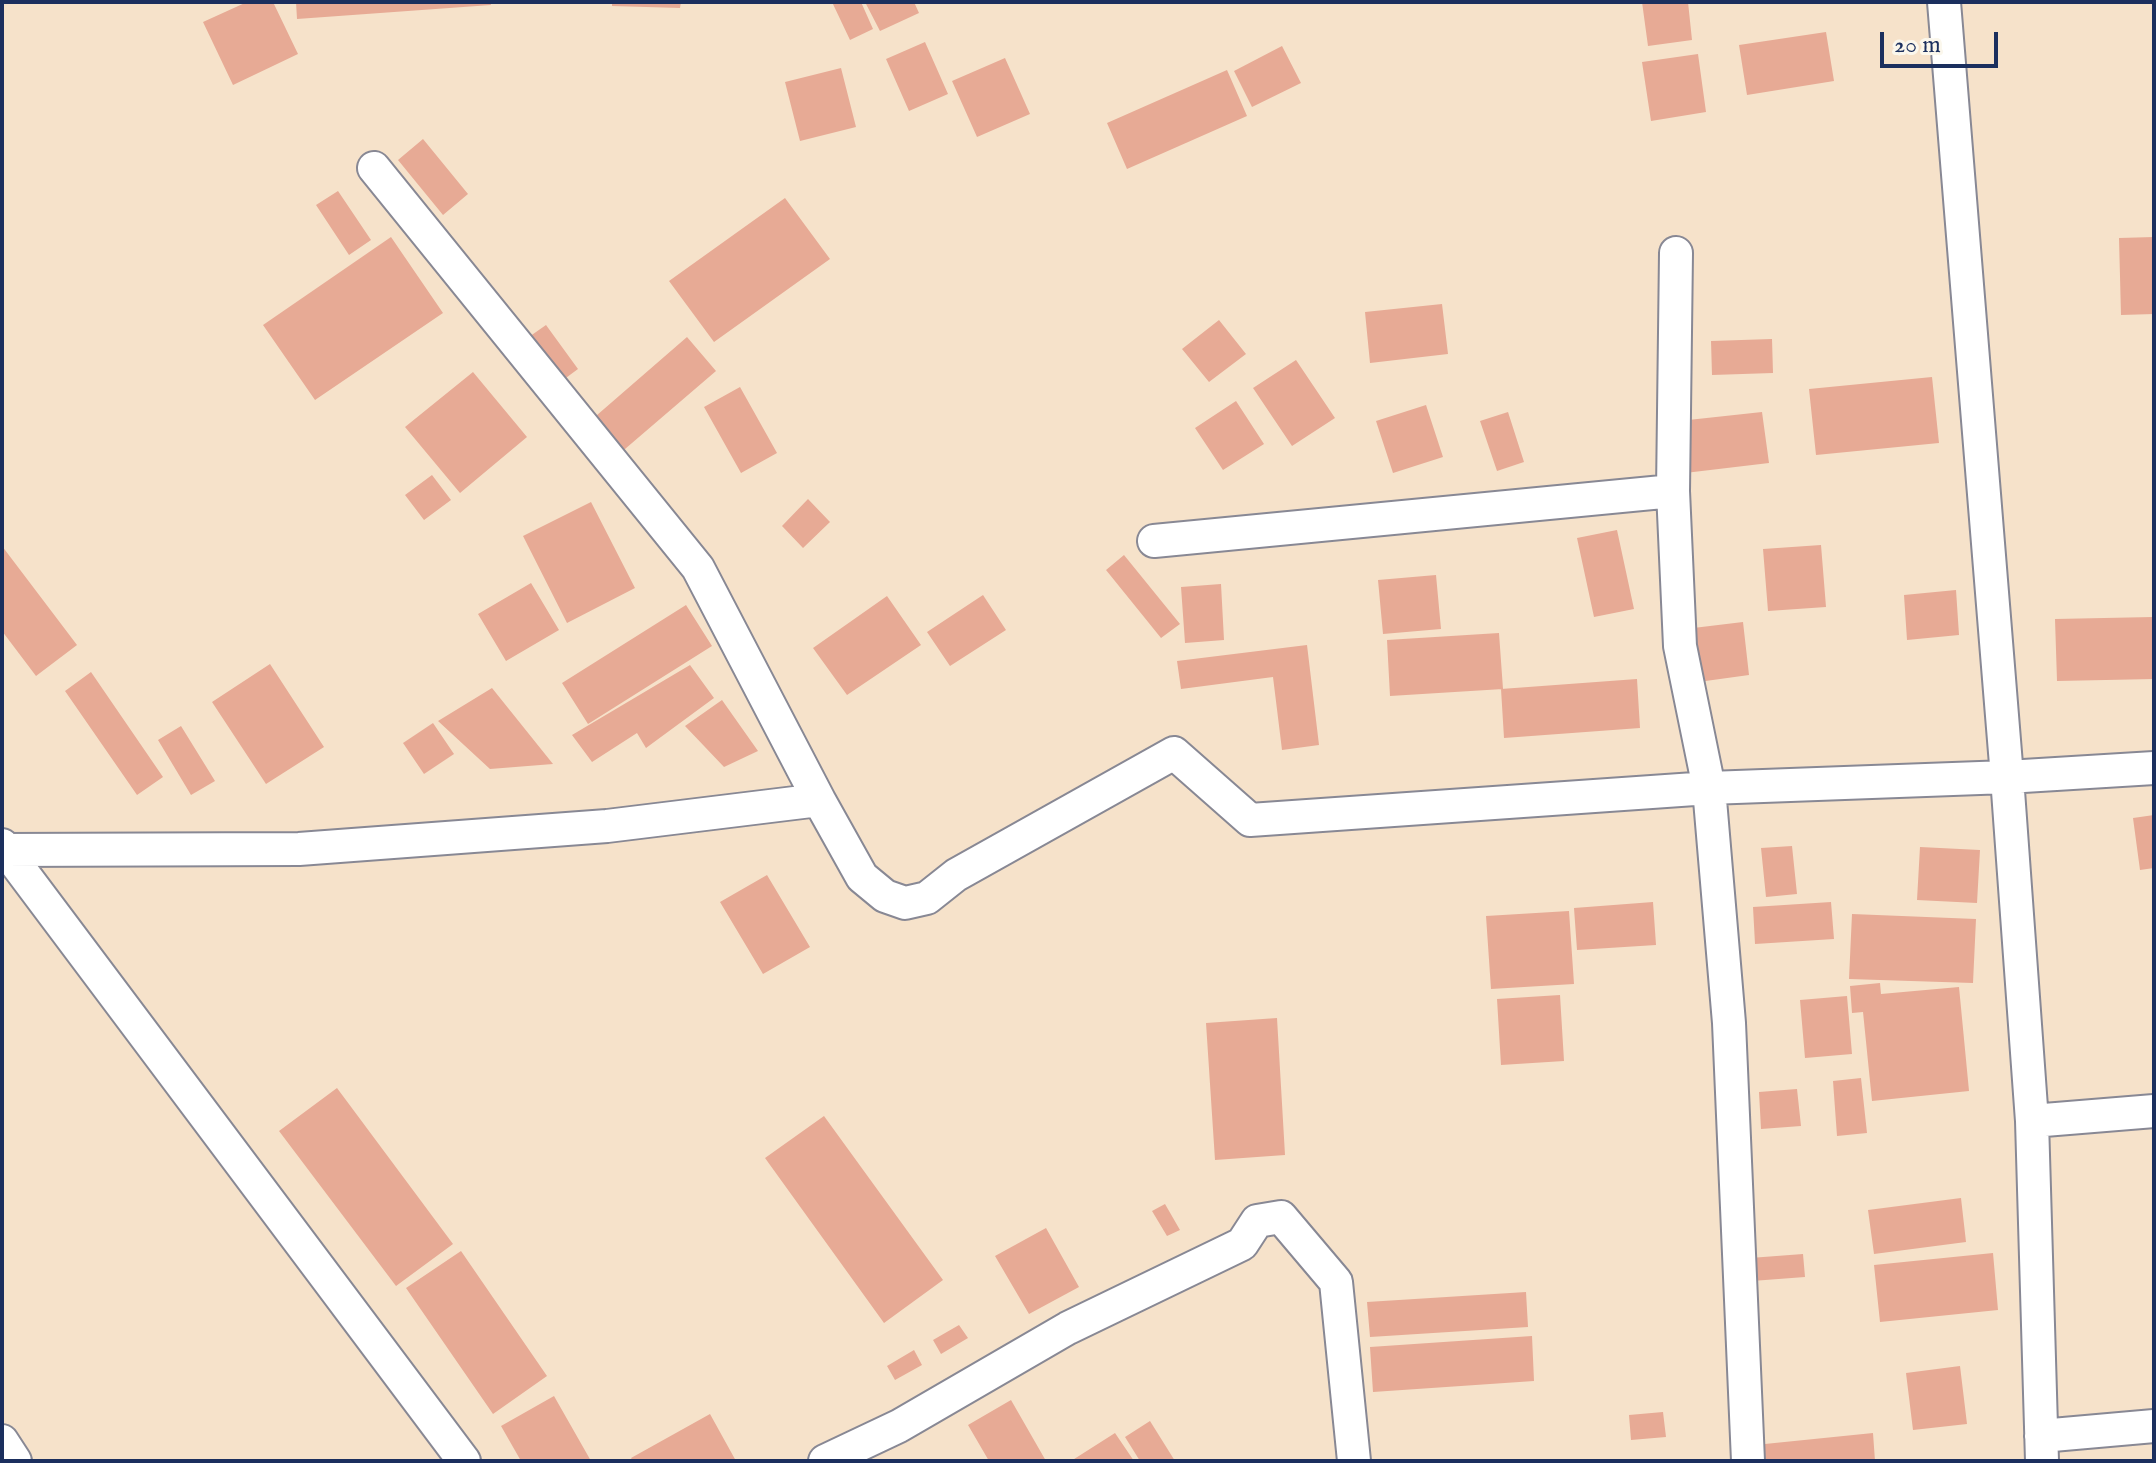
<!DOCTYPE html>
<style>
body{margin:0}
#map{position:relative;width:2156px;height:1463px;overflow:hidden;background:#f6e2ca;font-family:"IM FELL English",serif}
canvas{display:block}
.frame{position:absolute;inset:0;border:4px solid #1b2f5e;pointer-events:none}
.scale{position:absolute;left:1880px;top:32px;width:118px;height:36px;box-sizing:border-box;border:4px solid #1b2f5e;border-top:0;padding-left:10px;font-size:24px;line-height:28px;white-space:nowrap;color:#1b2f5e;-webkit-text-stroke:6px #fbf7ec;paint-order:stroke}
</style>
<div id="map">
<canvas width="2156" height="1463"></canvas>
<div class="frame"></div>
<div class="scale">20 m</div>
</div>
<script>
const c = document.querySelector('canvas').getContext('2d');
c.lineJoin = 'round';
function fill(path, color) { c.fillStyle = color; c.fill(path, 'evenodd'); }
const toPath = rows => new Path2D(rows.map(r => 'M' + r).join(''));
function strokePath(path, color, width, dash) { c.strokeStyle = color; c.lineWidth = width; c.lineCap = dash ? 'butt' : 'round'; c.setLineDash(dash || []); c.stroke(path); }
const building = toPath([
 [247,2,273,2,298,54,233,85,203,22],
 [296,2,490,2,491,5,297,19],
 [612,2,681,2,680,8,612,6],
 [832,2,861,2,873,29,850,40],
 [865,2,914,2,919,13,880,31],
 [1642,2,1688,2,1692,40,1648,46],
 [1826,32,1834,81,1747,95,1739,45],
 [925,42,948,94,909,111,886,59],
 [1282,46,1301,83,1252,107,1234,71],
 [1698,54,1706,112,1651,121,1642,62],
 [1005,58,1030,114,977,137,952,81],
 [841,68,856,127,800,141,785,82],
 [1227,70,1247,116,1127,169,1107,123],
 [423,139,468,194,443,215,398,160],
 [338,191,371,240,349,255,316,205],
 [785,198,830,259,714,342,669,281],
 [391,237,443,313,315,400,263,325],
 [2154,237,2154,314,2121,315,2119,238],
 [1442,304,1448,354,1370,363,1365,312],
 [1219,320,1246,354,1209,382,1182,349],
 [546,325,578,369,559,383,526,339],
 [687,337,716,371,618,455,589,422],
 [1772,339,1773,373,1712,375,1711,341],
 [1296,360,1335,418,1292,446,1253,388],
 [473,372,527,437,460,493,405,427],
 [1932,377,1939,443,1816,455,1809,389],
 [740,387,777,453,741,473,704,407],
 [1236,401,1264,444,1223,470,1195,428],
 [1426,405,1443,457,1393,473,1376,421],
 [1508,412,1524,462,1497,471,1480,421],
 [1762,412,1769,463,1685,473,1679,421],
 [432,475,451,500,424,520,405,495],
 [808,499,830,522,803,548,782,526],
 [591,502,635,588,567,623,523,536],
 [1617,530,1634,609,1594,617,1577,538],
 [1821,545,1826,607,1768,611,1763,549],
 [2,546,77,645,36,676,2,631],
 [1124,555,1180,624,1161,638,1106,570],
 [1436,575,1441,629,1383,634,1378,580],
 [531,583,559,630,506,661,478,614],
 [1221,584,1224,640,1185,643,1181,587],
 [1956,590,1959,635,1907,640,1904,595],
 [983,595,1006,630,950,666,927,632],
 [887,596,921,645,847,695,813,648],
 [686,605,712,646,588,724,562,683],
 [2153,617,2154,679,2057,681,2055,619],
 [1743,622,1749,675,1691,683,1685,629],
 [1499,633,1503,689,1390,696,1387,640],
 [1307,645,1319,745,1282,750,1273,677,1181,689,1177,661],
 [270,664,324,747,266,784,212,702],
 [690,665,714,698,646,748,637,733,592,762,572,735],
 [91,672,163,777,137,795,65,691],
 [1637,679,1640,728,1504,738,1501,689],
 [492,688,553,764,490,769,438,721],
 [722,700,758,751,724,767,685,726],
 [433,723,454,754,424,774,403,743],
 [181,726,215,781,191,795,158,740],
 [2154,815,2154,868,2140,870,2133,818],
 [1792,846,1797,894,1766,897,1761,848],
 [1920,847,1980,850,1977,903,1917,900],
 [767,875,810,947,763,974,720,902],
 [1653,902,1656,945,1577,950,1574,908],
 [1831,902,1834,939,1755,944,1753,907],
 [1569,911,1574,984,1491,989,1486,916],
 [1852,914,1976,919,1973,983,1849,979],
 [1880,983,1881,994,1959,987,1969,1091,1872,1101,1863,1012,1852,1013,1850,986],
 [1560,995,1564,1061,1501,1065,1497,999],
 [1847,996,1852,1054,1805,1058,1800,1000],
 [1277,1018,1285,1155,1215,1160,1206,1023],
 [1861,1078,1867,1133,1837,1136,1833,1081],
 [337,1088,453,1244,396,1286,279,1131],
 [1797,1089,1801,1126,1761,1129,1759,1092],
 [824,1116,943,1280,884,1323,765,1158],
 [1961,1198,1966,1242,1874,1254,1868,1210],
 [1165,1204,1180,1230,1167,1236,1152,1211],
 [1046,1228,1079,1287,1029,1314,995,1256],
 [461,1251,547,1376,493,1414,406,1288],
 [1993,1253,1998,1310,1880,1322,1874,1265],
 [1803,1254,1805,1277,1752,1281,1750,1258],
 [1526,1292,1528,1327,1370,1337,1367,1302],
 [959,1325,968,1338,941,1354,933,1340],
 [1532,1336,1534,1381,1373,1392,1370,1347],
 [914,1350,922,1365,895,1380,887,1366],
 [1960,1366,1967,1424,1913,1430,1906,1373],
 [554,1396,591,1461,521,1461,501,1426],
 [1011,1400,1046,1461,989,1461,968,1425],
 [1663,1412,1666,1437,1631,1440,1629,1415],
 [710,1414,736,1461,633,1461,631,1458],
 [1150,1421,1175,1461,1140,1461,1125,1437],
 [1115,1433,1134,1461,1071,1461],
 [1873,1433,1875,1461,1756,1461,1755,1445]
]);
const street = toPath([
 [1944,2,2007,777,2032,1121,2042,1461],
 [374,168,698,568,819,800],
 [1676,253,1673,491,1680,646,1709,788,1729,1023,1748,1461],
 [1154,541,1673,491],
 [2,845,464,1461],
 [2,850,299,849,607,826,819,800,862,877,885,896,905,903,927,898,956,875,1174,753,1250,820,1709,788,2007,777,2154,768],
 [2032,1121,2154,1111],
 [2041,1436,2154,1426],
 [2,1441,15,1461],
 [825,1461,899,1426,1068,1328,1242,1244,1257,1221,1281,1217,1336,1282,1354,1461]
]);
fill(building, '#e7aa95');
strokePath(street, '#888894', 36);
strokePath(street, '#fff', 32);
</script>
